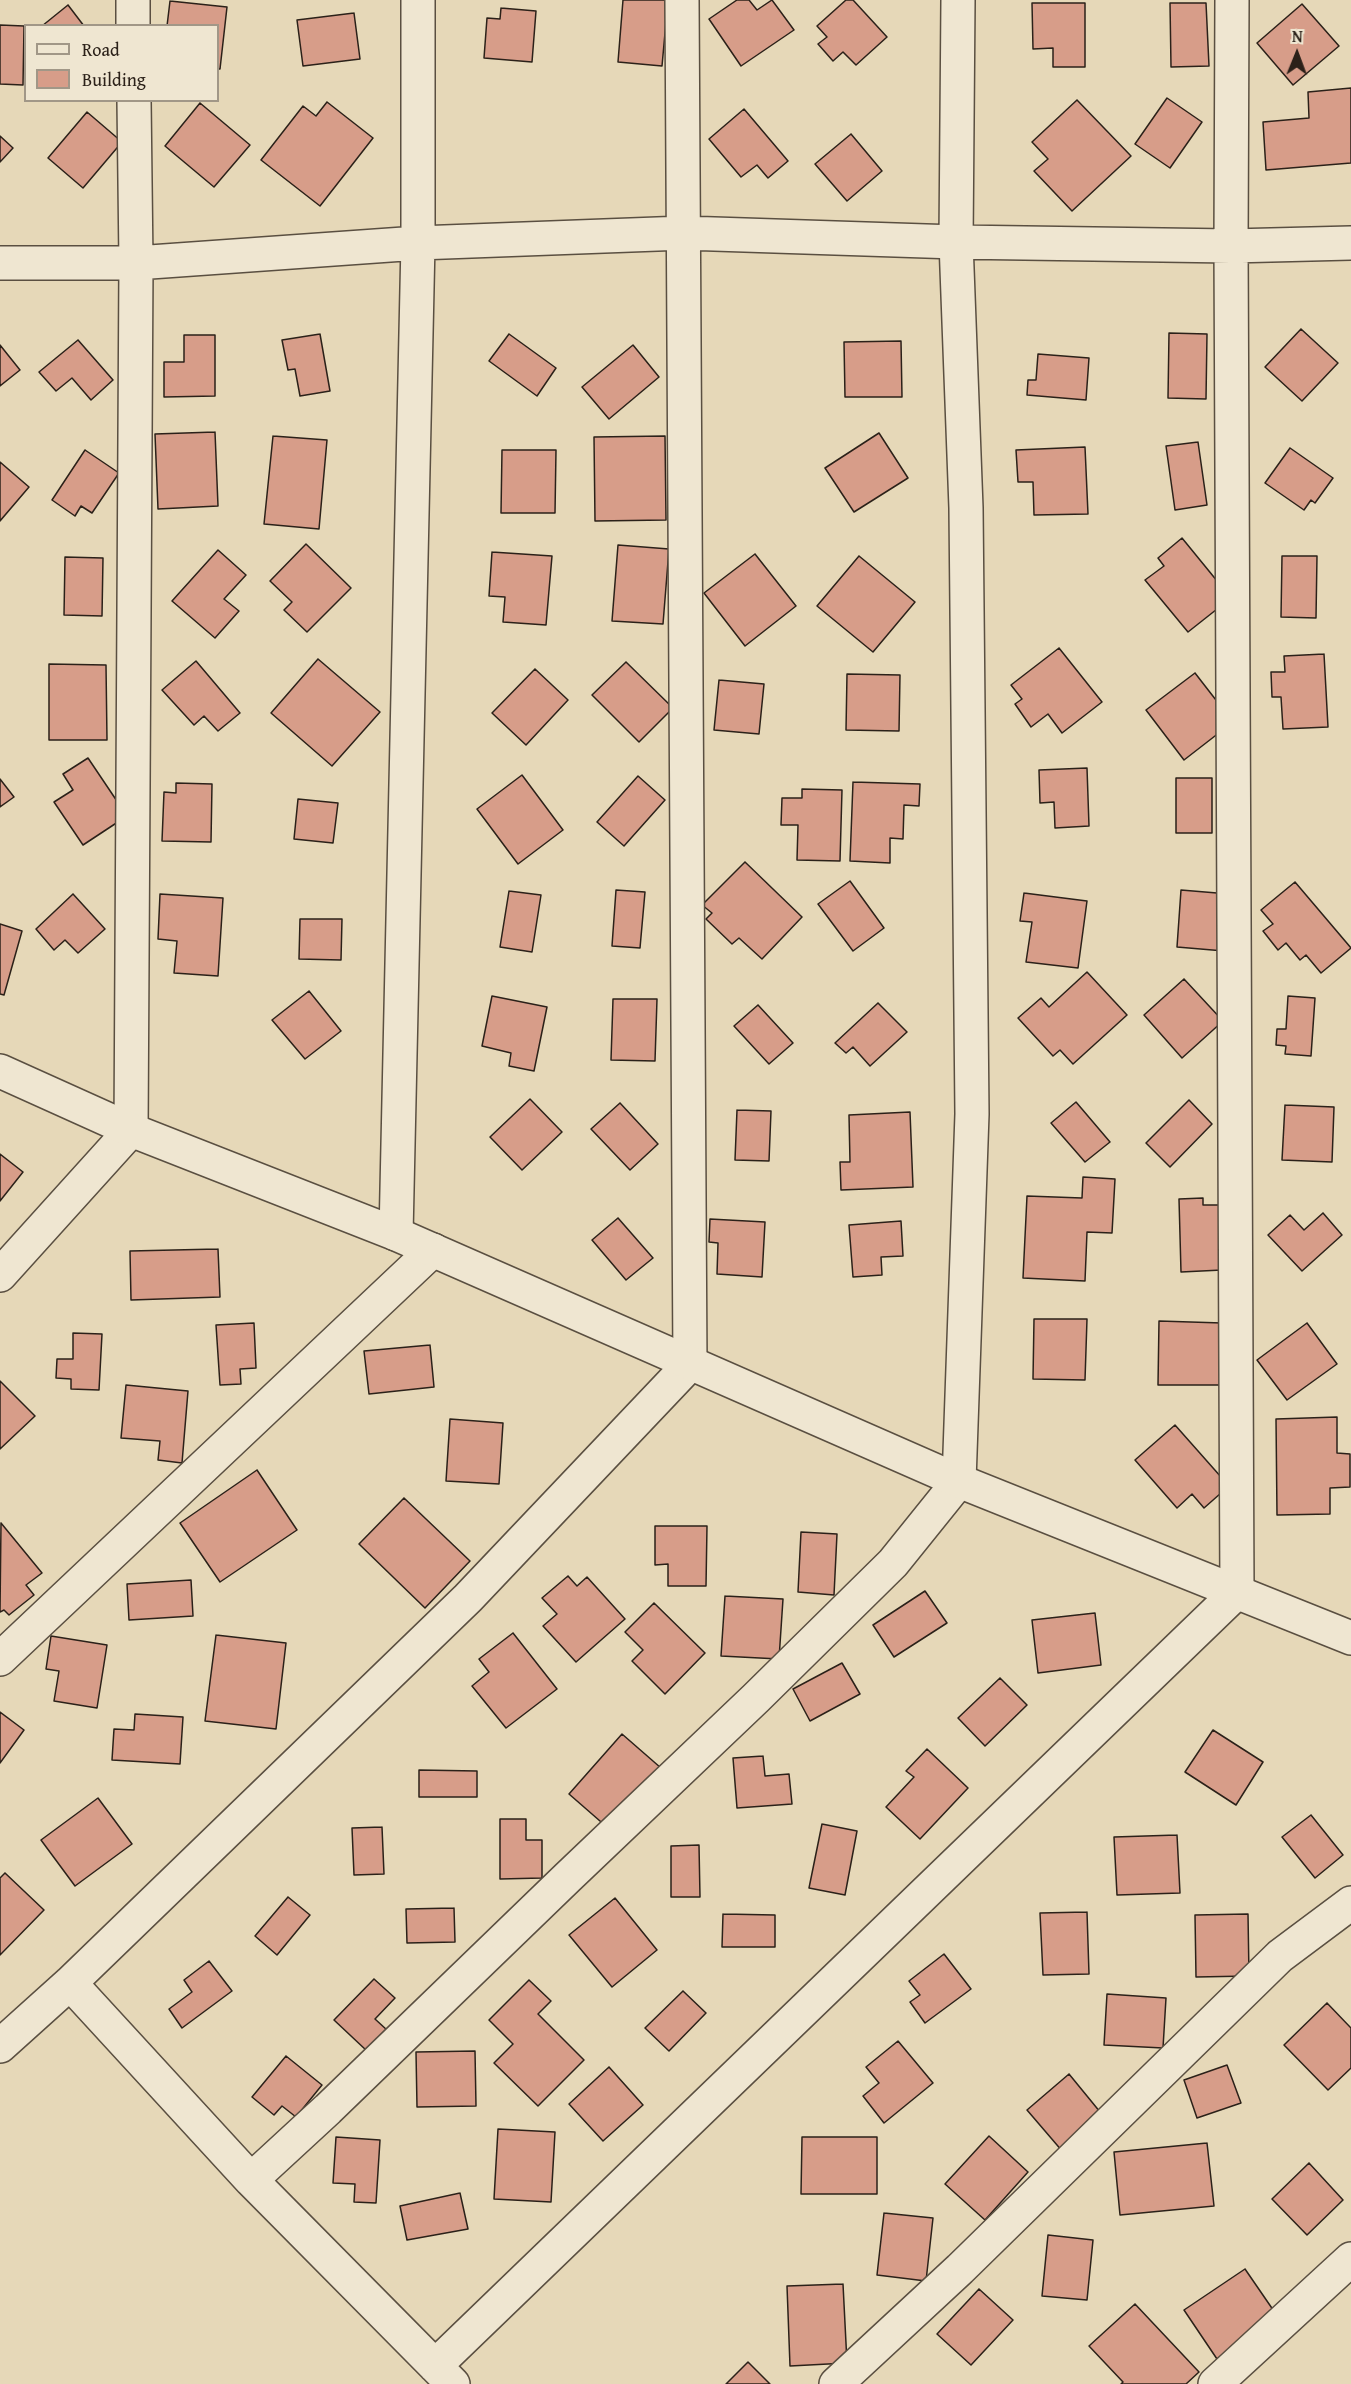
<!DOCTYPE html>
<style>
body{margin:0}
#map{position:relative;width:1351px;height:2384px;overflow:hidden;background:#e6d8b8;font-family:"Gentium Book Plus",serif}
canvas{display:block}
.legend{position:absolute;left:24px;top:24px;width:195px;height:78px;box-sizing:border-box;background:#efe6d1;border:2px solid #a19787;margin:0;padding:8px 10px;list-style:none;font-size:18px;color:#2b2119}
.legend li{display:flex;align-items:center;gap:12px;height:30px}
.legend b{width:30px;border:2px solid #a19787}
.north{position:absolute;left:1267px;top:24px;width:60px;height:60px;-webkit-text-stroke:4px #efe6d1;paint-order:stroke;rotate:1deg;font-size:16px;font-weight:700;line-height:24px;text-align:center;color:#2b2119}
.north::after{content:'';display:block;margin:auto;width:21px;height:27px;background:#2b2119;clip-path:polygon(50% 0,100% 100%,50% 72%,0 100%)}
</style>
<div id="map">
<canvas width="1351" height="2384"></canvas>
<ul class="legend">
<li><b style="height:8px;background:#efe6d1"></b>Road</li>
<li><b style="height:16px;background:#d79d89"></b>Building</li>
</ul>
<div class="north">N</div>
</div>
<script>
const c = document.querySelector('canvas').getContext('2d');
c.lineJoin = 'round';
function fill(path, color) { c.fillStyle = color; c.fill(path, 'evenodd'); }
const toPath = rows => new Path2D(rows.map(r => 'M' + r).join(''));
function strokePath(path, color, width, dash) { c.strokeStyle = color; c.lineWidth = width; c.lineCap = dash ? 'butt' : 'round'; c.setLineDash(dash || []); c.stroke(path); }
const building = toPath([
 [623,0,668,0,662,66,618,62,623,0],
 [737,0,749,0,757,10,772,0,794,30,741,66,709,19,737,0],
 [846,0,853,0,887,37,856,65,843,52,833,61,818,44,827,37,817,26,846,0],
 [170,1,227,7,220,69,218,69,218,26,167,26,170,1],
 [1032,3,1085,3,1085,67,1053,67,1053,48,1033,49,1032,3],
 [1170,3,1206,3,1209,66,1171,67,1170,3],
 [1302,4,1339,46,1293,85,1257,43,1302,4],
 [68,5,84,26,42,26,68,5],
 [501,8,536,11,532,62,484,58,487,18,500,19,501,8],
 [354,13,360,59,303,66,297,20,354,13],
 [0,25,24,26,23,85,0,84,0,25],
 [1351,88,1351,163,1266,170,1263,122,1309,118,1308,92,1351,88],
 [1167,98,1202,122,1170,168,1135,144,1167,98],
 [1077,100,1131,156,1072,211,1034,171,1048,159,1032,142,1077,100],
 [327,102,373,138,320,206,261,160,303,106,316,116,327,102],
 [200,103,250,145,214,187,165,146,200,103],
 [744,109,788,161,768,178,757,165,741,177,709,139,744,109],
 [87,112,122,142,83,188,48,158,87,112],
 [851,134,882,171,847,201,815,164,851,134],
 [0,136,13,148,0,162,0,136],
 [1301,329,1338,363,1302,401,1265,367,1301,329],
 [1169,333,1207,334,1206,399,1168,398,1169,333],
 [320,334,330,391,300,396,295,369,288,370,282,340,320,334],
 [509,334,556,368,537,396,489,361,509,334],
 [184,335,215,335,215,396,164,397,164,362,184,362,184,335],
 [78,340,113,380,91,400,72,378,56,391,39,372,78,340],
 [901,341,902,397,845,397,844,342,901,341],
 [0,345,20,370,0,386,0,345],
 [633,345,659,377,609,419,582,387,633,345],
 [1038,354,1089,358,1086,400,1027,395,1028,380,1036,380,1038,354],
 [215,432,218,506,158,509,155,434,215,432],
 [879,433,908,478,854,512,825,468,879,433],
 [273,436,327,440,319,529,264,524,273,436],
 [665,436,666,520,595,521,594,437,665,436],
 [1198,442,1207,505,1175,510,1166,446,1198,442],
 [1085,447,1088,514,1034,515,1033,482,1018,482,1016,450,1085,447],
 [1290,448,1333,478,1315,503,1311,500,1304,510,1265,483,1290,448],
 [85,450,119,473,92,513,81,506,75,516,52,500,85,450],
 [502,450,556,450,555,513,501,513,502,450],
 [0,462,29,487,0,521,0,462],
 [1182,538,1231,598,1188,632,1145,580,1164,566,1158,558,1182,538],
 [306,544,351,588,307,632,284,610,292,602,270,581,306,544],
 [618,545,669,549,663,624,612,621,618,545],
 [218,550,246,575,224,599,239,611,215,638,172,601,218,550],
 [492,552,552,556,546,625,503,622,505,597,489,596,492,552],
 [755,554,796,606,745,646,704,593,755,554],
 [859,556,915,602,873,652,817,606,859,556],
 [1282,556,1317,556,1316,618,1281,617,1282,556],
 [65,557,103,558,102,616,64,615,65,557],
 [1059,648,1102,702,1062,733,1048,714,1031,727,1015,704,1022,699,1011,685,1059,648],
 [1324,654,1328,727,1283,729,1281,697,1272,697,1271,672,1285,672,1284,656,1324,654],
 [318,659,380,712,332,766,271,713,318,659],
 [196,661,240,713,218,731,204,716,194,725,162,690,196,661],
 [626,662,673,708,639,742,592,695,626,662],
 [49,664,106,665,107,740,49,740,49,664],
 [535,669,568,700,526,745,492,713,535,669],
 [1195,673,1233,722,1184,760,1146,710,1195,673],
 [847,674,900,675,899,731,846,730,847,674],
 [719,680,764,684,759,734,714,730,719,680],
 [88,758,127,816,83,845,54,802,73,790,63,774,88,758],
 [1087,768,1089,826,1055,828,1054,802,1040,803,1039,770,1087,768],
 [522,775,563,830,518,864,477,809,522,775],
 [638,776,665,800,624,846,597,822,638,776],
 [1176,778,1212,778,1212,833,1176,833,1176,778],
 [0,779,14,797,0,807,0,779],
 [853,782,920,784,919,806,904,805,903,839,890,838,890,863,850,861,853,782],
 [176,783,212,784,211,842,162,841,164,792,176,793,176,783],
 [802,789,842,790,840,861,797,860,798,825,781,825,782,798,802,798,802,789],
 [298,799,338,803,333,843,294,839,298,799],
 [745,862,802,917,762,959,739,938,732,944,706,919,712,913,702,905,745,862],
 [850,881,884,928,853,951,818,904,850,881],
 [1295,882,1351,948,1321,973,1306,955,1300,960,1286,943,1278,950,1263,931,1273,924,1261,910,1295,882],
 [616,890,645,892,640,948,612,946,616,890],
 [1181,890,1229,894,1224,951,1177,947,1181,890],
 [509,891,541,895,532,952,500,947,509,891],
 [1024,893,1087,901,1078,968,1026,962,1032,922,1020,921,1024,893],
 [73,894,105,929,78,953,65,940,54,950,36,929,73,894],
 [160,894,223,898,218,976,174,973,177,941,158,939,160,894],
 [300,919,342,919,341,960,299,959,300,919],
 [0,924,22,931,4,995,0,994,0,924],
 [1087,972,1127,1015,1073,1064,1060,1050,1053,1056,1018,1018,1041,998,1049,1007,1087,972],
 [1184,979,1223,1021,1182,1058,1144,1015,1184,979],
 [309,991,341,1031,305,1059,272,1020,309,991],
 [492,996,547,1007,534,1071,509,1066,511,1053,482,1046,492,996],
 [1288,996,1315,998,1311,1056,1285,1054,1286,1046,1276,1045,1277,1029,1286,1029,1288,996],
 [613,999,657,999,655,1061,611,1060,613,999],
 [878,1003,907,1032,870,1066,853,1047,846,1053,835,1043,878,1003],
 [758,1005,793,1043,769,1064,734,1026,758,1005],
 [530,1099,562,1132,522,1170,490,1137,530,1099],
 [1189,1100,1212,1124,1170,1167,1146,1143,1189,1100],
 [1076,1102,1110,1142,1085,1162,1051,1123,1076,1102],
 [620,1103,658,1144,630,1170,591,1129,620,1103],
 [1285,1105,1334,1107,1332,1162,1282,1160,1285,1105],
 [737,1110,771,1111,769,1161,735,1160,737,1110],
 [910,1112,913,1187,841,1190,840,1162,850,1162,849,1115,910,1112],
 [0,1154,23,1172,0,1201,0,1154],
 [1083,1177,1115,1179,1112,1233,1087,1232,1085,1281,1023,1278,1027,1196,1082,1198,1083,1177],
 [1203,1198,1203,1205,1219,1205,1222,1270,1181,1272,1179,1199,1203,1198],
 [1323,1213,1342,1235,1302,1271,1268,1235,1290,1215,1304,1230,1323,1213],
 [618,1218,653,1258,626,1280,592,1240,618,1218],
 [710,1219,765,1222,762,1277,717,1274,718,1243,709,1242,710,1219],
 [901,1221,903,1256,881,1257,882,1275,853,1277,849,1225,901,1221],
 [218,1249,220,1297,131,1300,130,1251,218,1249],
 [1034,1319,1087,1319,1085,1380,1033,1379,1034,1319],
 [1159,1321,1222,1323,1222,1385,1158,1385,1159,1321],
 [254,1323,256,1368,240,1369,241,1384,220,1385,216,1325,254,1323],
 [1307,1323,1337,1364,1287,1400,1257,1360,1307,1323],
 [73,1333,102,1334,99,1390,71,1389,71,1379,56,1378,57,1359,73,1359,73,1333],
 [430,1345,434,1387,369,1394,364,1351,430,1345],
 [0,1381,35,1416,0,1449,0,1381],
 [126,1385,188,1391,182,1463,158,1460,160,1441,121,1438,126,1385],
 [1337,1417,1337,1453,1350,1454,1350,1487,1330,1488,1330,1514,1277,1515,1276,1419,1337,1417],
 [450,1419,503,1423,499,1484,446,1481,450,1419],
 [1175,1425,1229,1486,1204,1508,1192,1494,1177,1508,1135,1460,1175,1425],
 [257,1470,297,1530,220,1582,180,1523,257,1470],
 [404,1498,470,1561,425,1608,359,1544,404,1498],
 [1,1523,42,1573,26,1585,34,1595,9,1615,4,1610,0,1612,1,1523],
 [655,1526,707,1526,706,1586,668,1586,668,1564,655,1565,655,1526],
 [801,1532,837,1534,834,1595,798,1592,801,1532],
 [568,1576,577,1586,587,1577,625,1619,576,1662,543,1626,557,1614,542,1598,568,1576],
 [191,1580,193,1616,129,1620,127,1584,191,1580],
 [925,1591,947,1623,894,1657,873,1625,925,1591],
 [725,1596,783,1599,779,1659,721,1656,725,1596],
 [654,1603,705,1653,665,1694,632,1661,643,1650,625,1632,654,1603],
 [1095,1613,1101,1665,1038,1673,1032,1620,1095,1613],
 [513,1633,557,1689,506,1728,472,1686,489,1672,479,1659,513,1633],
 [216,1635,286,1643,276,1729,205,1721,216,1635],
 [51,1636,107,1645,97,1708,54,1701,59,1671,46,1669,51,1636],
 [842,1663,860,1694,810,1721,793,1689,842,1663],
 [1000,1678,1027,1705,985,1746,958,1718,1000,1678],
 [0,1712,24,1730,0,1763,0,1712],
 [135,1714,183,1717,180,1764,112,1760,114,1729,134,1730,135,1714],
 [1213,1730,1263,1762,1236,1805,1185,1772,1213,1730],
 [622,1734,661,1768,608,1828,569,1794,622,1734],
 [927,1749,968,1788,920,1839,886,1807,914,1777,906,1771,927,1749],
 [763,1756,765,1776,789,1774,792,1804,737,1808,733,1758,763,1756],
 [419,1770,477,1771,477,1797,419,1797,419,1770],
 [98,1798,132,1844,75,1886,41,1840,98,1798],
 [1311,1815,1343,1855,1315,1878,1282,1837,1311,1815],
 [500,1819,526,1819,526,1840,542,1840,542,1878,500,1879,500,1819],
 [822,1824,857,1831,845,1895,809,1888,822,1824],
 [382,1827,384,1874,354,1875,352,1828,382,1827],
 [1177,1835,1180,1893,1117,1895,1114,1837,1177,1835],
 [699,1845,700,1897,671,1897,671,1846,699,1845],
 [5,1873,44,1910,0,1955,0,1878,5,1873],
 [288,1897,310,1915,277,1955,255,1936,288,1897],
 [615,1898,657,1950,612,1987,569,1935,615,1898],
 [454,1908,455,1942,407,1943,406,1909,454,1908],
 [1087,1912,1089,1974,1043,1975,1040,1913,1087,1912],
 [723,1914,775,1915,775,1947,722,1947,723,1914],
 [1248,1914,1249,1976,1196,1977,1195,1915,1248,1914],
 [944,1954,971,1989,925,2023,910,2002,920,1995,909,1981,944,1954],
 [209,1961,232,1991,182,2028,169,2009,192,1992,184,1980,209,1961],
 [374,1979,395,1998,375,2019,387,2030,367,2051,334,2020,374,1979],
 [529,1980,551,2001,538,2014,584,2060,538,2106,494,2063,513,2044,489,2020,529,1980],
 [683,1991,706,2013,669,2051,645,2028,683,1991],
 [1107,1994,1166,1998,1163,2048,1104,2045,1107,1994],
 [1327,2003,1351,2028,1351,2068,1328,2090,1284,2045,1327,2003],
 [898,2041,933,2083,884,2123,863,2096,879,2083,866,2067,898,2041],
 [475,2051,476,2106,417,2107,416,2052,475,2051],
 [286,2056,322,2085,296,2117,282,2106,274,2115,252,2097,286,2056],
 [1227,2065,1241,2103,1197,2118,1184,2080,1227,2065],
 [609,2067,643,2105,603,2141,569,2104,609,2067],
 [1069,2074,1105,2118,1063,2152,1027,2110,1069,2074],
 [498,2129,555,2132,551,2202,494,2199,498,2129],
 [989,2136,1028,2172,985,2220,945,2184,989,2136],
 [336,2137,380,2140,376,2203,354,2202,355,2184,333,2183,336,2137],
 [802,2137,877,2137,877,2194,801,2194,802,2137],
 [1207,2143,1214,2206,1120,2215,1114,2152,1207,2143],
 [1309,2163,1343,2200,1307,2235,1272,2199,1309,2163],
 [460,2193,468,2229,407,2240,400,2206,460,2193],
 [884,2213,933,2218,926,2281,877,2275,884,2213],
 [1048,2235,1093,2240,1087,2300,1042,2296,1048,2235],
 [1245,2269,1278,2317,1217,2359,1184,2310,1245,2269],
 [843,2284,847,2363,790,2366,787,2286,843,2284],
 [979,2289,1013,2320,971,2365,937,2334,979,2289],
 [1135,2304,1199,2372,1186,2384,1121,2384,1123,2382,1089,2346,1135,2304],
 [748,2362,770,2384,726,2384,748,2362]
]);
const minor = toPath([
 [133,0,133,26],
 [0,263,136,263,418,243,684,233,956,242,1231,246,1351,243],
 [396,1234,418,243,418,0],
 [0,1275,131,1130,136,263,134,100],
 [0,1659,433,1250],
 [70,1983,251,2180,453,2384],
 [0,2046,70,1983,468,1598,690,1364,682,0],
 [251,2180,328,2109,567,1878,756,1698,893,1563,959,1481,972,1114,966,508,956,242,958,0],
 [435,2366,1237,1592,1231,246,1232,0],
 [836,2384,960,2269,1280,1956,1351,1903],
 [1215,2384,1351,2259]
]);
const tertiary = toPath([
 [0,1071,131,1130,396,1234,959,1481,1351,1638]
]);
fill(building, '#d79d89');
strokePath(building, '#2b2119', 1.5);
strokePath(minor, '#5a4f41', 36);
strokePath(tertiary, '#5a4f41', 36);
strokePath(minor, '#efe6d1', 33);
strokePath(tertiary, '#efe6d1', 33);
</script>
